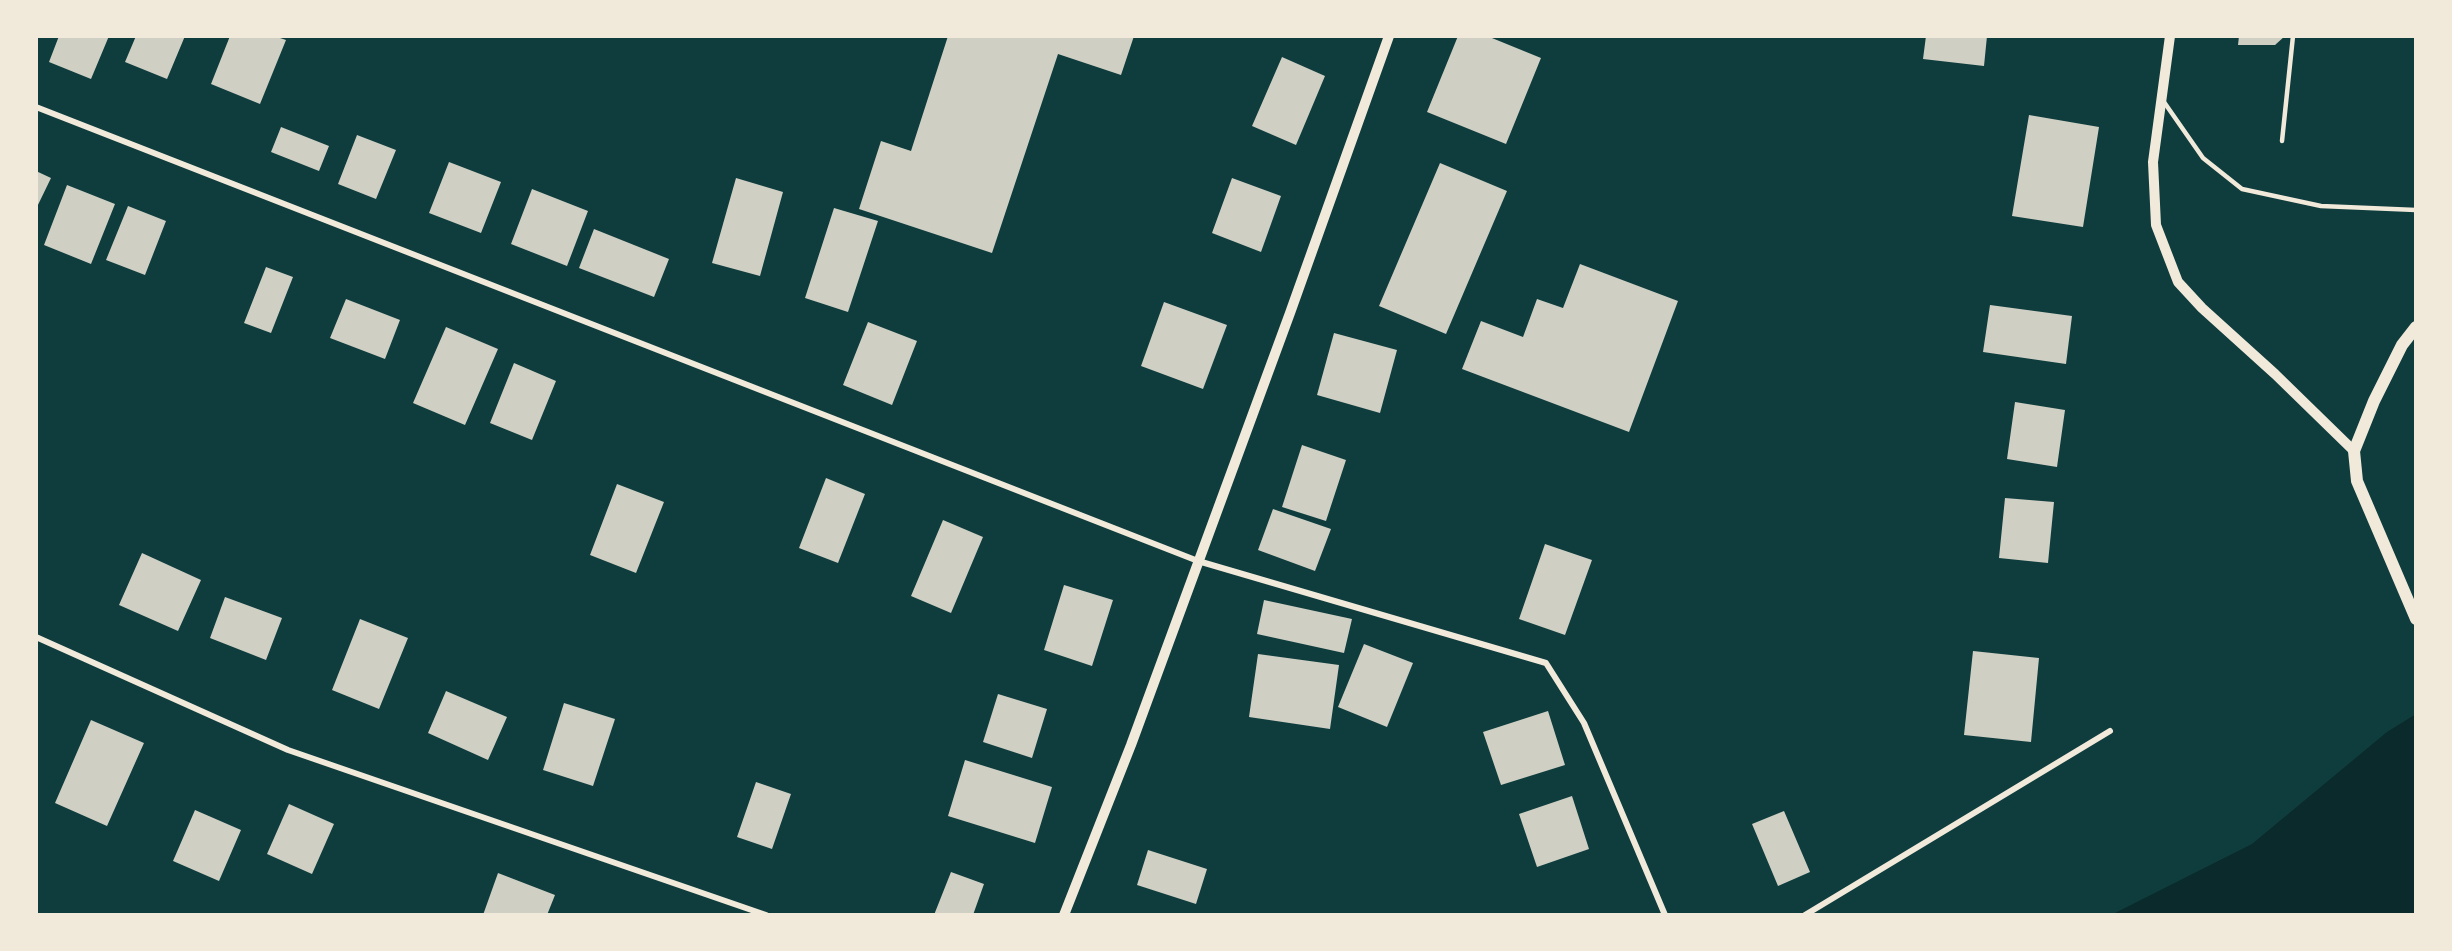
<!DOCTYPE html>
<style>
body{margin:0}
#map{position:relative;width:2452px;height:951px;overflow:hidden;background:#0f3d3e;font-family:"Source Sans 3",sans-serif}
canvas{display:block}
.frame{position:absolute;inset:0;border:38px solid #f1e9da;pointer-events:none}
</style>
<div id="map">
<canvas width="2452" height="951"></canvas>
<div class="frame"></div>
</div>
<script>
const c = document.querySelector('canvas').getContext('2d');
c.lineJoin = 'round';
function fill(path, color) { c.fillStyle = color; c.fill(path, 'evenodd'); }
const toPath = rows => new Path2D(rows.map(r => 'M' + r).join(''));
function strokePath(path, color, width, dash) { c.strokeStyle = color; c.lineWidth = width; c.lineCap = dash ? 'butt' : 'round'; c.setLineDash(dash || []); c.stroke(path); }
const water = toPath([
 [2416,714,2416,915,2111,915,2252,844,2387,732]
]);
const building = toPath([
 [59,36,109,36,91,79,49,62],
 [136,36,185,36,167,79,125,62],
 [230,36,274,36,286,40,260,104,211,84],
 [948,36,1134,36,1121,75,1058,54,992,253,859,209,881,141,911,151],
 [1458,36,1487,36,1541,58,1506,144,1427,112],
 [1926,36,1987,36,1984,66,1923,59],
 [2239,36,2285,36,2275,45,2238,45],
 [1282,57,1325,76,1296,145,1252,126],
 [2029,115,2099,127,2083,227,2012,216],
 [281,127,329,146,319,171,271,152],
 [357,135,396,150,376,199,338,184],
 [449,162,501,182,481,233,429,213],
 [1440,163,1507,191,1446,334,1379,306],
 [36,171,51,178,36,209],
 [736,178,783,192,760,276,712,263],
 [1232,178,1281,196,1261,252,1212,233],
 [67,185,115,204,91,264,44,245],
 [532,189,588,211,567,266,511,244],
 [128,206,166,221,145,275,106,260],
 [834,208,878,221,848,312,805,298],
 [594,229,669,259,654,297,579,268],
 [1580,264,1678,301,1629,432,1462,369,1481,321,1523,337,1537,299,1563,308],
 [266,267,293,277,271,333,244,323],
 [346,299,400,320,385,359,330,338],
 [1164,302,1227,325,1203,389,1141,366],
 [1990,305,2072,316,2066,364,1983,352],
 [868,322,917,341,892,405,843,385],
 [446,327,498,349,465,425,413,403],
 [1334,333,1397,350,1380,413,1317,395],
 [514,363,556,381,532,440,490,423],
 [2015,402,2065,410,2057,467,2007,459],
 [1302,445,1346,460,1326,521,1282,507],
 [826,478,865,494,838,563,799,548],
 [617,484,664,502,636,573,590,555],
 [2005,498,2054,502,2048,563,1999,558],
 [1273,509,1331,529,1315,571,1258,550],
 [943,520,983,537,951,613,911,596],
 [1545,544,1592,560,1565,635,1519,619],
 [142,553,201,580,178,631,119,605],
 [1064,585,1113,600,1092,666,1044,650],
 [225,597,282,618,266,660,210,638],
 [1264,600,1352,619,1344,653,1257,634],
 [360,619,408,638,379,709,332,690],
 [1364,644,1413,663,1387,727,1338,707],
 [1973,651,2039,658,2031,742,1964,735],
 [1258,654,1339,665,1330,729,1249,717],
 [446,691,507,717,488,760,428,733],
 [998,694,1047,709,1032,758,983,742],
 [564,703,615,719,593,786,543,770],
 [1548,711,1565,765,1501,785,1483,732],
 [91,720,144,743,107,826,55,803],
 [965,760,1052,787,1035,843,948,816],
 [756,782,791,794,772,849,737,837],
 [1572,796,1589,849,1537,867,1519,814],
 [289,804,334,824,312,874,267,854],
 [195,810,241,830,219,881,173,861],
 [1784,811,1810,872,1778,886,1752,824],
 [1148,850,1207,869,1196,904,1137,885],
 [951,872,984,884,973,915,934,915],
 [498,873,555,895,547,915,483,915]
]);
const service = toPath([
 [2164,102,2203,158,2242,189,2321,206,2416,210],
 [2282,141,2293,36]
]);
const minor = toPath([
 [36,107,1198,561,1546,663,1584,723,1665,915],
 [36,637,288,750,766,915],
 [1805,915,2110,731]
]);
const tertiary = toPath([
 [2170,36,2153,162,2156,225,2178,282,2202,308,2275,374,2354,451],
 [1064,915,1131,745,1290,313,1389,36]
]);
const secondary = toPath([
 [2416,327,2402,345,2374,401,2354,451,2357,481,2416,619]
]);
fill(water, '#0a2a2b');
fill(building, '#cfcfc3');
strokePath(service, '#f1e9da', 4.5);
strokePath(minor, '#f1e9da', 6);
strokePath(tertiary, '#f1e9da', 10);
strokePath(secondary, '#f1e9da', 12);
</script>
